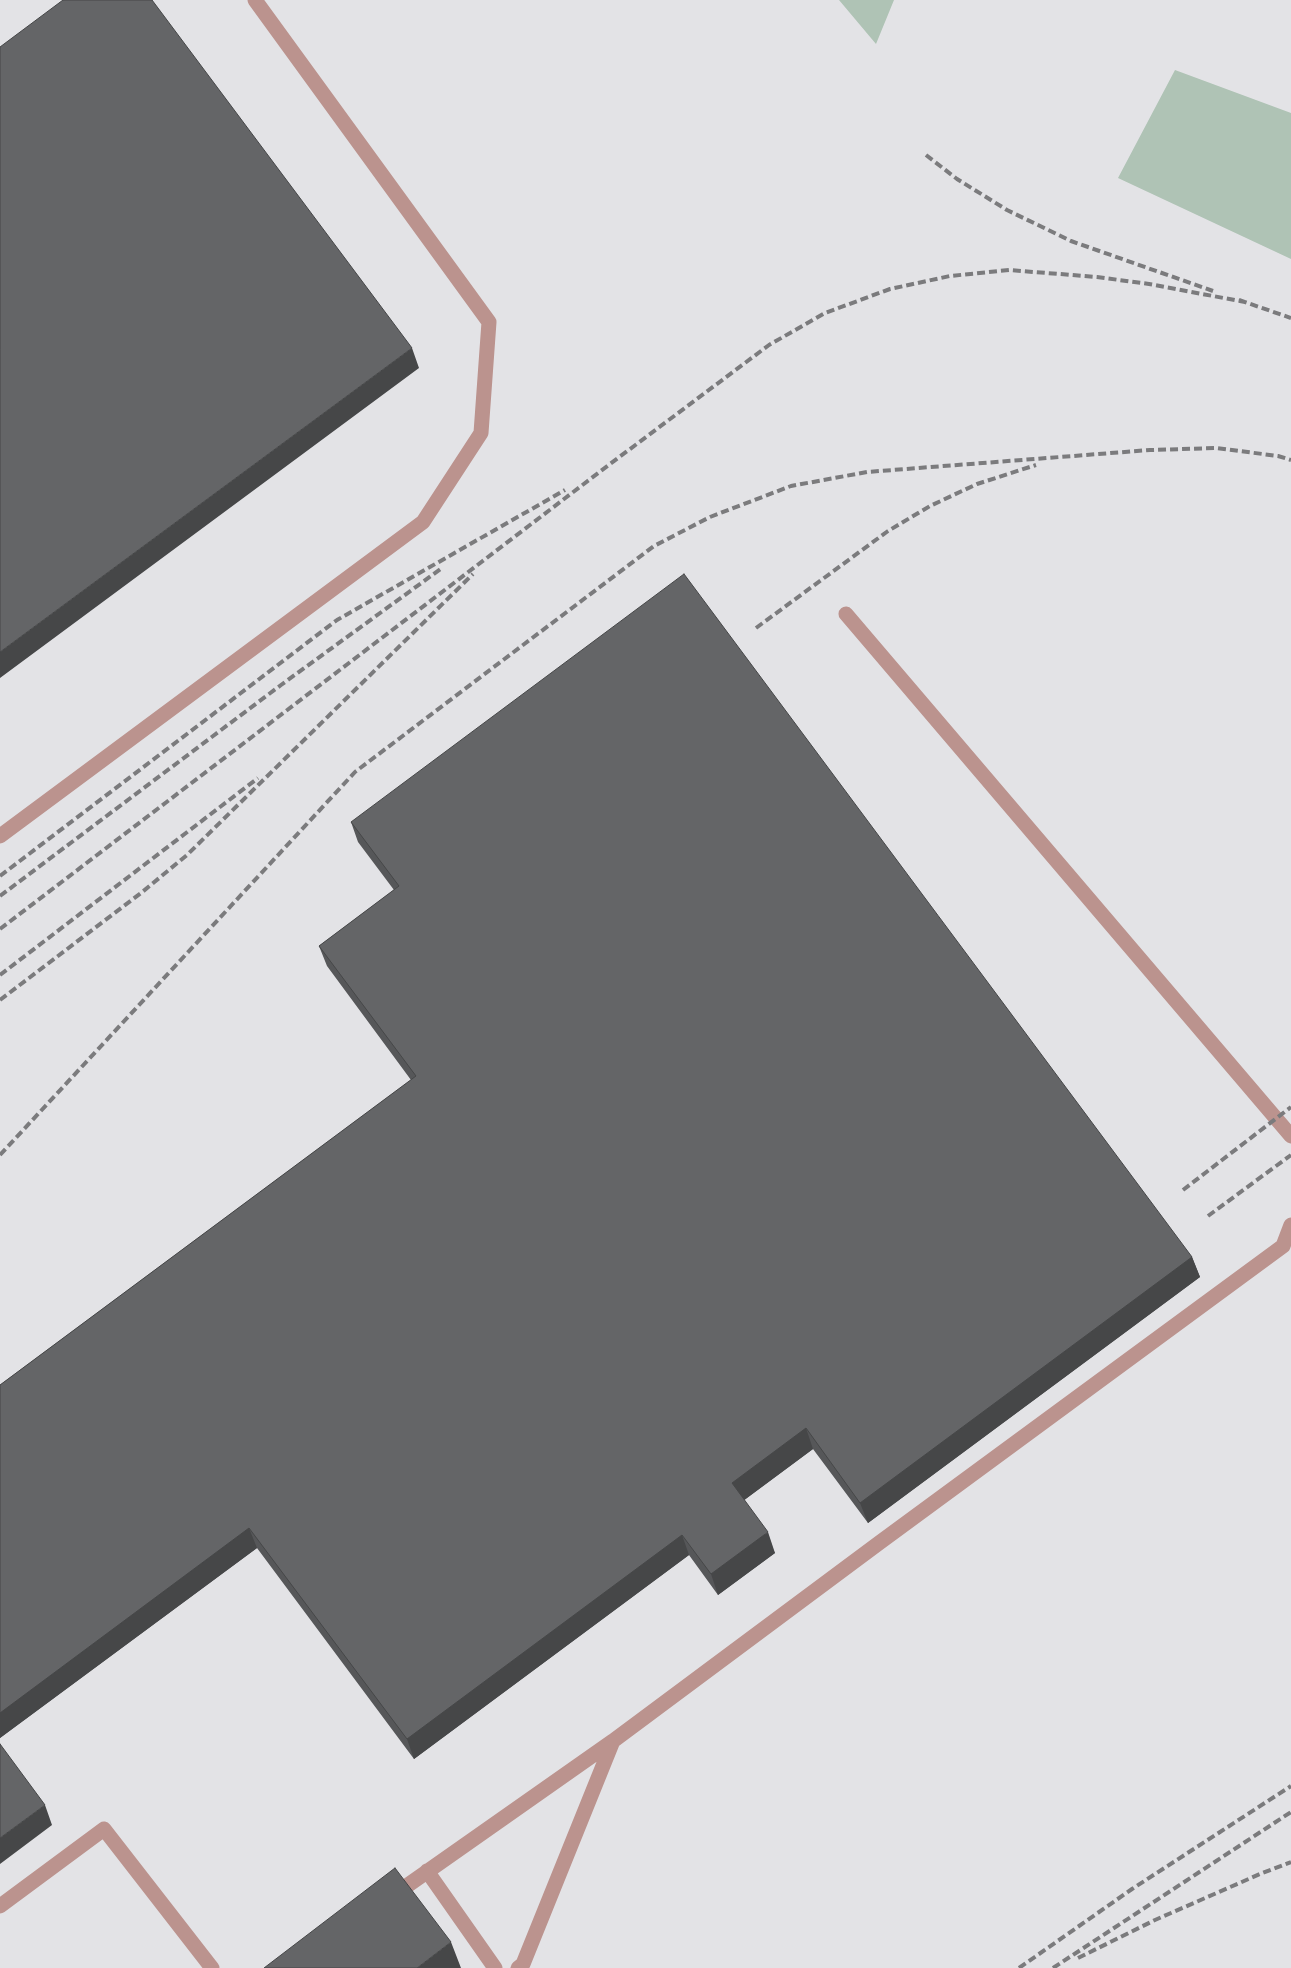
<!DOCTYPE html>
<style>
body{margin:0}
canvas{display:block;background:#e3e3e6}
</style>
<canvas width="1291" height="1968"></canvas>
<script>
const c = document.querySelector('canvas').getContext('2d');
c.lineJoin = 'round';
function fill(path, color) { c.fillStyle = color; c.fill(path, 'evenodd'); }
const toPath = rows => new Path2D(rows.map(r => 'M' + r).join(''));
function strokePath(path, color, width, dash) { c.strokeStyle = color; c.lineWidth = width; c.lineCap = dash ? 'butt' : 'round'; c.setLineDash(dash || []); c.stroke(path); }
const green = toPath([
 [839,0,894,0,876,44],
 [1175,70,1291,113,1291,259,1118,178]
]);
const service = toPath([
 [846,614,1291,1136],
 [0,836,423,522,481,433,489,322,255,0],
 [427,1871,495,1968],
 [391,1897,613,1741],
 [0,1906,104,1829,212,1968],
 [518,1968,523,1964,613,1741,879,1543,1283,1246,1291,1225]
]);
const rail = toPath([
 [926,155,957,179,1007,210,1071,241,1213,291],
 [1239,300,1291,318],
 [756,628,888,531,930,506,977,484,1036,465],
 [0,876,337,620,565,490],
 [0,896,281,685,442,568],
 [0,929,610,464,769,345,825,313,890,289,950,276,1009,270,1097,277,1149,284,1245,302],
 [0,975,258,778],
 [0,1000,141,893,187,855,473,574],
 [0,1155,355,772,654,546,710,517,791,486,867,472,1150,450,1216,448,1278,456,1291,460],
 [1183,1190,1291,1107],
 [1208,1216,1291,1155],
 [1078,1958,1155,1920,1260,1874,1291,1862],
 [1019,1968,1132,1889,1291,1786],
 [1053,1968,1291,1812]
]);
const wall = toPath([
 [351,822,1192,1257,1200,1277,868,1523,813,1449,744,1500,775,1553,718,1595,689,1555,414,1759,257,1548,0,1738,0,1385,411,1080,327,966,319,946,394,890,358,842]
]);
const shadedWall = toPath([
 [412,348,419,368,0,678,0,652],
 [1192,1257,1200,1277,868,1523,860,1503],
 [806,1428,813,1449,739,1504,732,1483],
 [249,1528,257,1548,0,1738,0,1713],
 [768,1532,775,1553,718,1595,711,1574],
 [682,1535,689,1555,414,1759,407,1739],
 [45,1805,52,1825,0,1864,0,1838],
 [451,1942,461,1968,417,1968]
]);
const building = toPath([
 [63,0,152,0,412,348,0,652,0,47,63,0],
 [684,574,1192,1257,860,1503,806,1428,732,1483,768,1532,711,1574,682,1535,407,1739,249,1528,0,1713,0,1385,416,1076,319,946,399,886,351,822,684,574],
 [0,1744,45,1805,0,1838,0,1744],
 [395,1868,451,1942,417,1968,264,1968,395,1868]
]);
fill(green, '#afc3b5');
strokePath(service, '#bb938e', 15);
strokePath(rail, '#7b7b7d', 4, [8, 4]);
fill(wall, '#565759');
fill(shadedWall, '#464748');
fill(building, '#646567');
strokePath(building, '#464748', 1);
</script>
